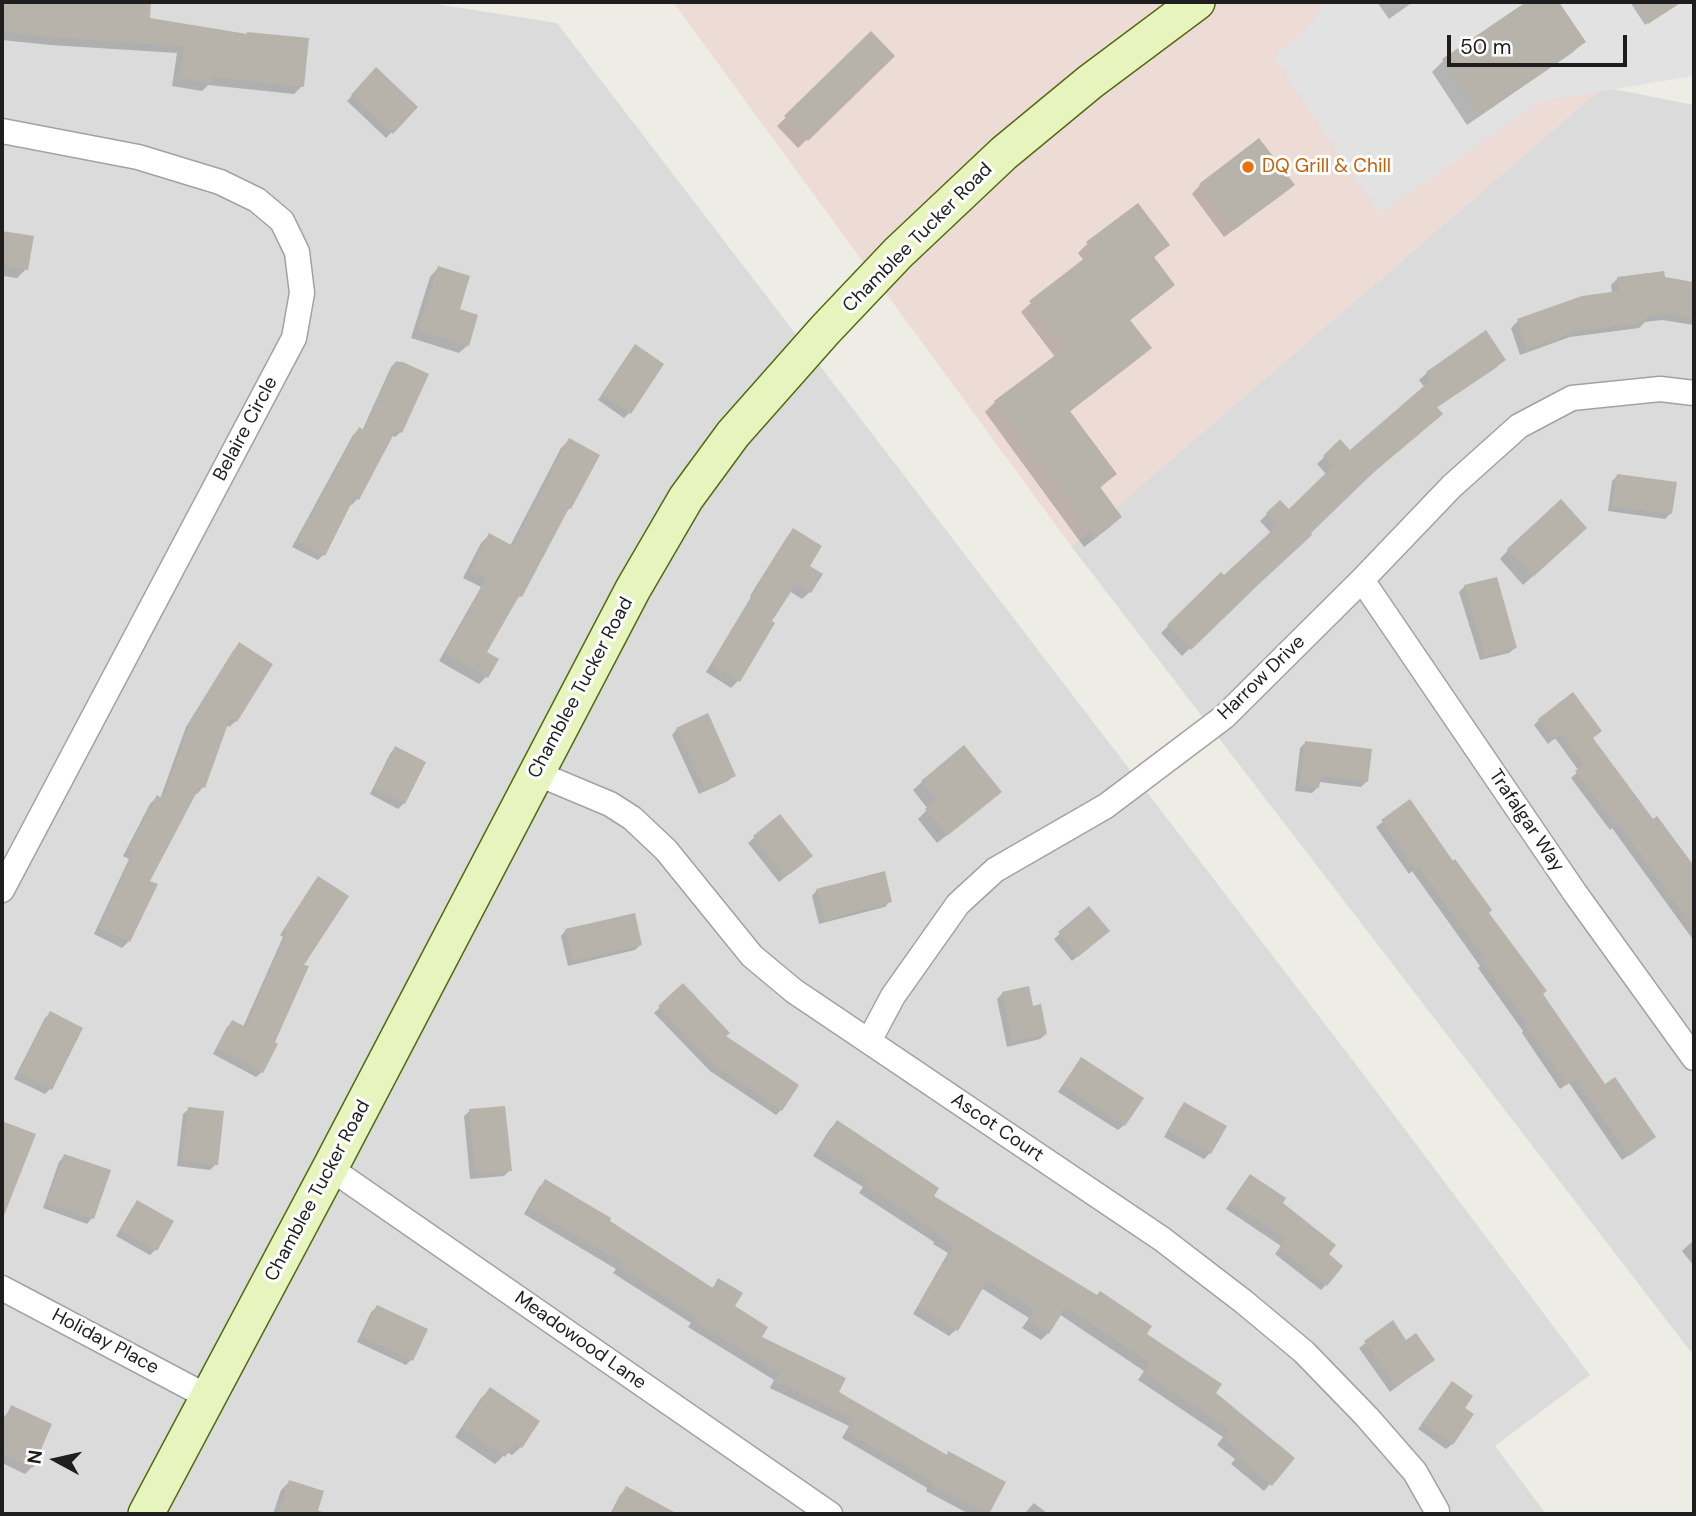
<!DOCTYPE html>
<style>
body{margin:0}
#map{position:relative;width:1696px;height:1516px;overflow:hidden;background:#eeede5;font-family:"DM Sans",sans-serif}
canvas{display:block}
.frame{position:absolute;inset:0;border:4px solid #1e1e1e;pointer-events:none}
.north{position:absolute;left:21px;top:1425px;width:70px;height:70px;-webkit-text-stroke:5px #fff;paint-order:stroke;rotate:278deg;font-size:19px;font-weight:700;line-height:28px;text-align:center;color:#1e1e1e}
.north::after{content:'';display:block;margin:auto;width:24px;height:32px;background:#1e1e1e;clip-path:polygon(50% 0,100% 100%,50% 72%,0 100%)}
.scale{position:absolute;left:1447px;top:35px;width:180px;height:32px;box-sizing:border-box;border:4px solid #1e1e1e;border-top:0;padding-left:9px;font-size:21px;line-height:24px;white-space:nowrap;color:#1e1e1e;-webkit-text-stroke:5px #fff;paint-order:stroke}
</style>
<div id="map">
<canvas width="1696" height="1516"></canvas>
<div class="frame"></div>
<div class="north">N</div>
<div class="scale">50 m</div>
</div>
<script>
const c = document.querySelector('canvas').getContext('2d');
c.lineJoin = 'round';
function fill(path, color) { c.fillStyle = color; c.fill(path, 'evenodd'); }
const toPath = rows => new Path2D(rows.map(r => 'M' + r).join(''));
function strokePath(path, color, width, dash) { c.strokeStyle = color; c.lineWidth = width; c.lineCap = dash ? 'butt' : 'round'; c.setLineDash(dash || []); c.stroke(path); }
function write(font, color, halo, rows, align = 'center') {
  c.font = font + ' "DM Sans",sans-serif'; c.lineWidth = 6; c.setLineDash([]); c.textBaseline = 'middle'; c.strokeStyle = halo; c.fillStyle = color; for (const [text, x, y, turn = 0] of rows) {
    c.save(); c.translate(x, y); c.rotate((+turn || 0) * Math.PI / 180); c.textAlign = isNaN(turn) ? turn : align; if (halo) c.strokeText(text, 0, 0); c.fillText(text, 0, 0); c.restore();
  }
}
const residential = toPath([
 [2,2,423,2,557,23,1361,1071,1590,1375,1495,1446,1546,1514,2,1514],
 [1603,87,1694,105,1694,1356,1071,546]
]);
const commercial = toPath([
 [673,2,1562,2,1603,87,1071,546]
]);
const parking = toPath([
 [1324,2,1694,2,1694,76,1542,101,1379,213,1274,57,1308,29]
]);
const shadow = toPath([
 [2,2,149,2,148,19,245,35,247,33,302,86,294,94,208,85,202,91,172,86,177,53,50,45,2,40],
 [1377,2,1413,2,1389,19],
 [1529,2,1557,2,1584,42,1572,53,1467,125,1432,72,1443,61],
 [1630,2,1674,2,1676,4,1645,25],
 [871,34,892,56,798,148,777,126],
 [376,70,416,107,386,138,347,101],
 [1200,185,1284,193,1224,237,1192,194],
 [2,233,32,238,26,269,17,278,3,276,2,286],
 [1088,243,1167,245,1153,258,1173,284,1163,294,1129,321,1149,348,1139,358,1069,412,1115,474,1099,489,1120,517,1110,527,1084,547,985,412,995,402,1055,357,1021,312,1031,303,1084,261,1078,253],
 [438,268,458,311,468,345,459,353,411,338,430,277],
 [1618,278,1663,278,1694,284,1694,325,1662,320,1645,322,1639,328,1570,337,1520,355,1511,328,1518,321,1612,294,1611,285],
 [630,352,629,413,624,418,598,400],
 [1504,359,1497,367,1436,408,1182,656,1161,633,1221,574,1224,577,1271,533,1260,521,1267,514,1289,512,1327,475,1317,464,1340,442,1350,453,1425,388,1419,380,1427,373],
 [397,361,427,375,401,432,395,437,391,435,357,499,352,505,349,503,323,555,318,560,292,547,353,435,359,429,362,431,391,367],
 [569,440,570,508,562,516,520,596,513,604,484,653,487,676,479,684,439,661,481,587,463,578,481,543,489,535,510,546,561,448],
 [1617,476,1671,513,1665,519,1608,511,1612,481],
 [794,530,807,566,810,592,802,599,789,591,770,622,773,624,738,681,731,688,706,672,751,597,750,596,787,537],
 [1576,536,1523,585,1500,559,1508,550],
 [1465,586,1515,648,1509,653,1480,660,1459,592],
 [239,645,236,721,229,727,226,725,203,787,197,794,195,793,148,881,129,941,122,948,94,934,129,859,123,856,150,804,157,797,160,799,186,727,233,651],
 [1539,720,1591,739,1653,821,1656,819,1694,869,1694,941,1612,828,1610,830,1571,778,1579,771,1555,738,1548,744,1534,725],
 [677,729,734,775,728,781,699,794,672,735],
 [1306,742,1367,781,1361,787,1319,782,1318,787,1312,793,1295,791,1300,748],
 [395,748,424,763,404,803,398,809,370,794,390,754],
 [922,782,991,800,937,843,918,819,928,809,913,790],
 [1409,802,1605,1087,1648,1142,1622,1160,1569,1083,1560,1089,1522,1033,1523,1031,1478,968,1480,966,1412,871,1409,874,1376,827],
 [780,816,805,861,779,882,748,843],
 [318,878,302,965,262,1072,256,1077,213,1054,227,1027,233,1022,243,1027,283,937,280,935,313,884],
 [817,890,890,901,885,907,819,924,812,896],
 [1089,908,1102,936,1072,961,1054,939],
 [566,930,640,945,635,950,568,966,561,936],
 [683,985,781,1110,776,1115,710,1071,654,1013],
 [1003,993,1032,1008,1046,1034,1040,1039,1007,1047,997,999],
 [50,1013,50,1089,45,1094,14,1079,45,1018],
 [1081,1060,1124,1125,1118,1130,1058,1092,1076,1065],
 [1184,1104,1210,1153,1204,1159,1164,1137,1179,1110],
 [189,1109,216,1164,210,1170,177,1166,183,1114],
 [470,1111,510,1170,504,1176,470,1179,464,1116],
 [837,1122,932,1196,1144,1334,1213,1393,1270,1484,1264,1491,1231,1464,1235,1459,1217,1445,1223,1437,1138,1380,1144,1371,1059,1314,1048,1333,1041,1340,1022,1328,1029,1318,981,1288,956,1330,949,1336,913,1314,948,1253,933,1244,934,1242,859,1193,863,1187,813,1156,830,1129],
 [64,1156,92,1218,87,1224,43,1208,59,1162],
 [1250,1176,1280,1204,1326,1254,1326,1285,1321,1290,1275,1254,1281,1246,1226,1209,1245,1182],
 [546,1181,711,1289,719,1281,733,1307,759,1338,837,1392,946,1456,1003,1482,987,1514,969,1514,926,1491,927,1488,842,1438,849,1426,770,1388,774,1380,688,1327,691,1323,613,1273,616,1269,524,1214,539,1187],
 [138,1203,155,1250,150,1255,116,1236,132,1208],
 [1694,1240,1694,1266,1682,1251],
 [377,1307,411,1360,406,1365,357,1342,371,1312],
 [1392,1323,1406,1342,1432,1360,1390,1392,1359,1348],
 [1452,1383,1462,1408,1452,1444,1446,1449,1418,1429],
 [490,1389,521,1447,512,1455,507,1452,495,1464,455,1437,481,1398],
 [12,1407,50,1424,32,1467,25,1474,2,1463,2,1416,4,1417],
 [290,1481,316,1510,329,1514,273,1514,281,1490],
 [627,1488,674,1514,610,1514,620,1495],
 [1034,1503,1048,1514,1024,1514]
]);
const building = toPath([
 [2,2,151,2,150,18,247,34,247,32,309,38,304,87,213,77,212,84,179,78,184,46,59,38,2,32],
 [1526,2,1559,2,1586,42,1480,115,1442,59],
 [1633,2,1682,2,1648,24],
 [871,31,895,56,808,141,784,116],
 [376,67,418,107,393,134,351,95],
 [1259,138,1295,185,1234,230,1199,184],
 [1138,203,1170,245,1154,257,1175,285,1130,320,1152,348,1070,411,1117,474,1100,487,1122,517,1095,538,994,401,1065,348,1029,301,1094,251,1086,242],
 [2,231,34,236,28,270,2,266],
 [438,266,470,276,460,309,478,315,469,346,418,330],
 [1664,271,1665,277,1694,282,1694,318,1670,314,1647,316,1647,322,1579,331,1527,349,1517,319,1582,296,1619,291,1617,277],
 [1486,330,1506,360,1437,407,1443,414,1373,473,1311,533,1312,535,1259,584,1191,650,1167,625,1221,572,1224,575,1278,525,1266,513,1280,500,1289,509,1333,466,1323,456,1340,439,1350,450,1431,380,1426,372],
 [635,344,664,364,631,414,602,394],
 [395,362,403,362,429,374,402,433,396,430,359,500,354,498,325,556,297,542,359,427,364,430],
 [569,438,600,455,571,509,569,508,522,597,519,596,487,652,499,659,488,678,445,653,487,579,470,570,489,533,513,546],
 [1617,474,1677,482,1672,514,1612,506],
 [1561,499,1587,528,1533,577,1507,549],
 [793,528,822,546,810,566,823,574,811,593,796,584,772,621,775,623,740,682,711,665,757,589,755,588],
 [1497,577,1517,648,1485,656,1464,585],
 [239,642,273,664,237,722,230,718,205,788,200,786,150,881,158,884,130,942,99,928,134,852,128,849,157,795,163,799,192,718],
 [1573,692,1602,731,1593,738,1653,819,1657,816,1694,866,1694,928,1618,824,1616,826,1575,771,1584,765,1561,734,1554,740,1538,719],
 [708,713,736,776,705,790,676,728],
 [1305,741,1372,749,1368,782,1321,776,1319,788,1300,785],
 [964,745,1002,792,947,836,925,809,936,800,921,781],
 [395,746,426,762,405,804,374,788],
 [1410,799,1453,861,1455,859,1492,910,1489,913,1547,991,1543,994,1605,1084,1615,1077,1656,1137,1629,1156,1575,1079,1567,1085,1526,1026,1528,1025,1482,961,1485,959,1418,867,1415,870,1381,820],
 [780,814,813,856,790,874,782,874,753,836],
 [885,871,892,902,825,920,816,889],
 [318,876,349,896,304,965,309,966,275,1042,278,1044,263,1073,217,1048,232,1020,246,1027,287,931,284,929],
 [1089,906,1110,931,1078,957,1058,932],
 [635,913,642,945,573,961,565,929],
 [683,983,730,1033,726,1036,799,1085,782,1111,715,1066,658,1006],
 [1029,986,1033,1006,1041,1004,1047,1034,1012,1042,1002,992],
 [50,1011,83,1028,52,1090,19,1073],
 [1081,1057,1144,1098,1125,1126,1063,1086],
 [1184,1102,1227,1126,1211,1154,1168,1131],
 [505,1106,512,1171,475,1174,469,1109],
 [188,1107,224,1111,218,1165,182,1161],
 [837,1120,939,1188,934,1196,1097,1295,1100,1291,1152,1326,1147,1334,1222,1384,1216,1393,1295,1458,1272,1486,1236,1456,1240,1452,1223,1437,1229,1430,1143,1373,1150,1363,1066,1307,1049,1334,1028,1321,1035,1310,987,1281,958,1331,918,1307,954,1246,938,1237,940,1235,865,1185,868,1180,819,1149],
 [2,1121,36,1134,3,1218,2,1218],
 [64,1154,111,1170,94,1219,47,1203],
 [1250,1174,1286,1198,1283,1203,1336,1245,1329,1254,1343,1266,1327,1286,1279,1248,1285,1239,1230,1203],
 [545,1179,611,1218,610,1221,713,1288,718,1278,743,1293,735,1306,768,1327,762,1337,846,1378,839,1392,947,1455,948,1451,1006,1482,989,1514,931,1485,932,1482,847,1432,854,1420,775,1381,779,1373,693,1321,695,1317,618,1267,621,1262,529,1208],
 [137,1200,174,1221,157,1251,120,1230],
 [377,1305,428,1329,413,1361,361,1336],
 [1393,1320,1406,1340,1416,1333,1435,1360,1396,1387,1364,1341],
 [1452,1381,1473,1396,1465,1408,1474,1414,1453,1445,1422,1423],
 [490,1387,540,1421,522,1448,515,1443,505,1457,462,1428],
 [11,1405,52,1424,33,1468,2,1454,2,1425],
 [289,1480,324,1491,317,1514,278,1514],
 [626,1486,678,1514,611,1514]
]);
const minor = toPath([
 [2,131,138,157,220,182,257,200,282,221,297,252,302,293,294,338,2,890],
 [1362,580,1575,893,1694,1058],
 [536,773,610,804,632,818,666,850,752,956,794,991,1162,1239,1244,1302,1304,1352,1367,1417,1415,1472,1437,1511],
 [869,1041,893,996,958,904,995,870,1106,806,1224,717,1362,580,1452,486,1519,426,1572,398,1660,389,1694,393],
 [330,1168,830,1514],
 [2,1288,208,1397]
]);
const secondary = toPath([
 [146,1514,330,1168,633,589,686,498,733,434,825,330,898,253,1004,153,1090,82,1197,2]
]);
const markers = [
 [1248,167,7,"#e8710a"]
];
const foodNames = [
 ["DQ Grill & Chill",1262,167]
];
const streetNames = [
 ["Chamblee Tucker Road",918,238,-45],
 ["Belaire Circle",246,429,-62],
 ["Harrow Drive",1262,678,-44],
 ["Chamblee Tucker Road",581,688,-62],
 ["Trafalgar Way",1526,821,56],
 ["Ascot Court",997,1128,34],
 ["Chamblee Tucker Road",318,1191,-62],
 ["Meadowood Lane",580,1341,35],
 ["Holiday Place",105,1342,28]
];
fill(residential, '#dcdbdb');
fill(commercial, '#eddbd6');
fill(parking, '#e2e2e2');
fill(shadow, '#0003');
fill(building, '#b7b3ab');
strokePath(minor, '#a2a2a2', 27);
strokePath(secondary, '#536b0f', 38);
strokePath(minor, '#fff', 24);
strokePath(secondary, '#e8f4be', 35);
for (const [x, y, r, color] of markers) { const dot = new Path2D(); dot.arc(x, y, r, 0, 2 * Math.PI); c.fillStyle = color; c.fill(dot); strokePath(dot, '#fff', 2.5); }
write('19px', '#c56008', '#fff', foodNames, 'left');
write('19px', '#1e1e1e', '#fff', streetNames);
</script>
